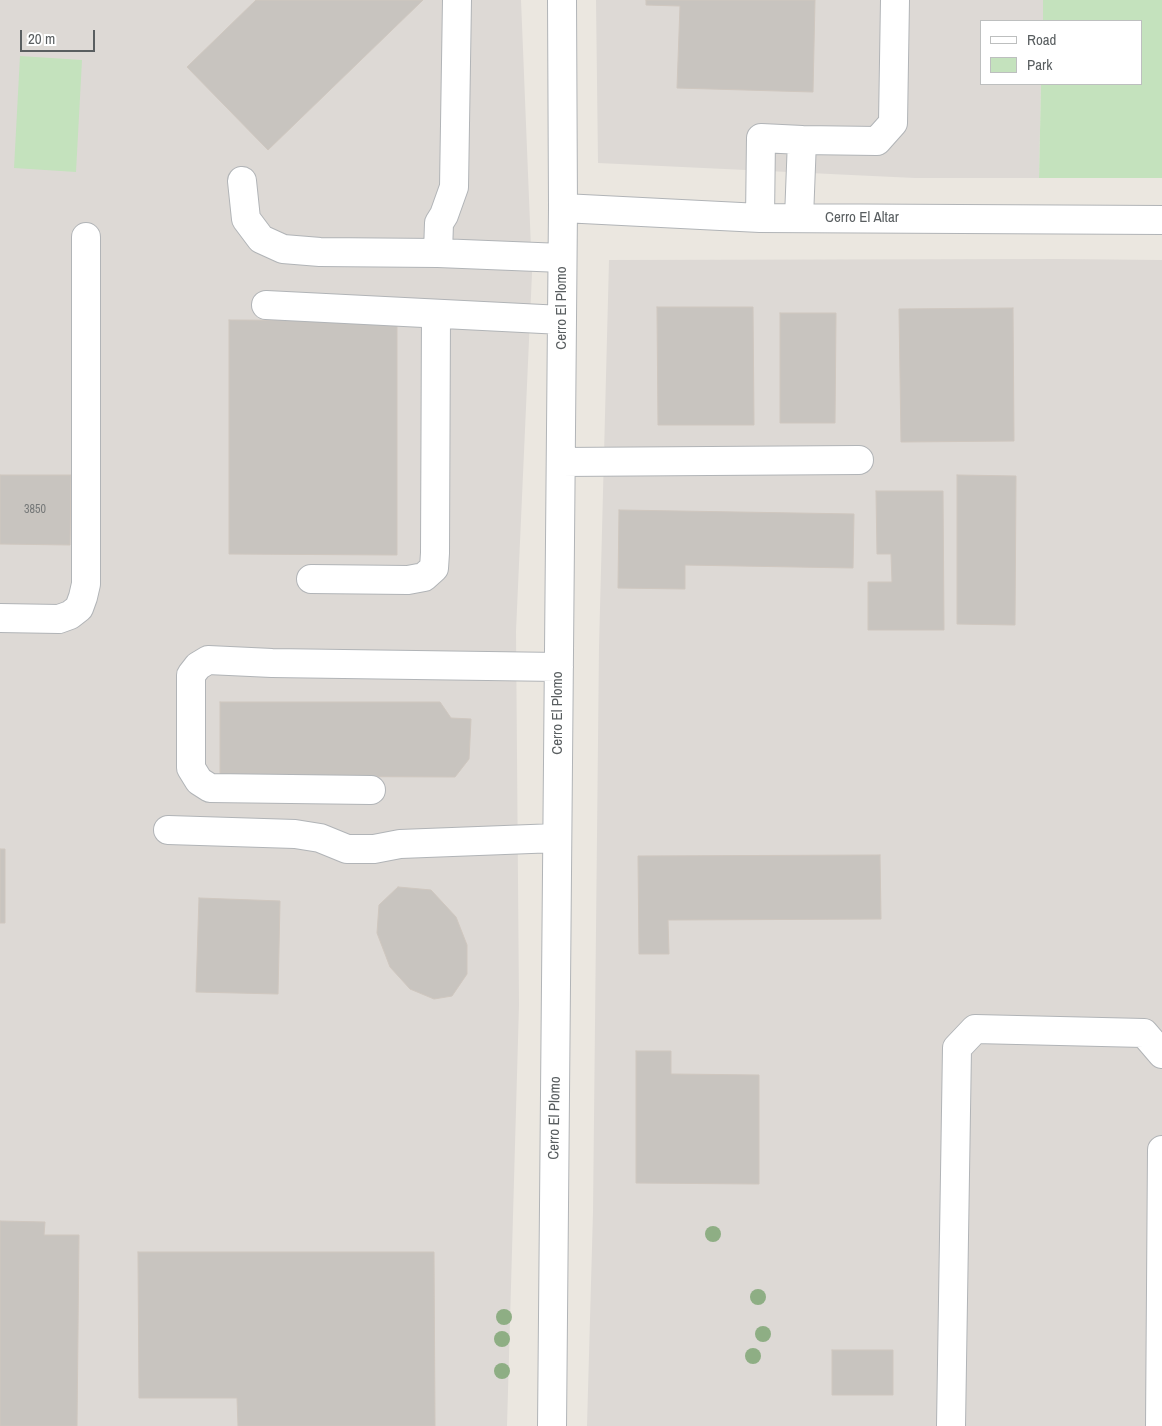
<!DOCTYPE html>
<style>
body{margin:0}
#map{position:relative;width:1162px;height:1426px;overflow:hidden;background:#ebe7e0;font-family:"Archivo Narrow",sans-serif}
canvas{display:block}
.legend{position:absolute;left:980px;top:20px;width:162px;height:65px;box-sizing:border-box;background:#fff;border:1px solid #bdbfbf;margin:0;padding:6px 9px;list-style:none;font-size:15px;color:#595e60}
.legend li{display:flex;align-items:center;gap:10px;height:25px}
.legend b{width:25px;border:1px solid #bdbfbf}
.scale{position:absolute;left:20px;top:30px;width:75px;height:22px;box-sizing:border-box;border:2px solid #595e60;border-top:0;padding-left:6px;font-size:15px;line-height:18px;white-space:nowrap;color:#595e60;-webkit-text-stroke:4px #fff;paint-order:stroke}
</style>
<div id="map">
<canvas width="1162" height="1426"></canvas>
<ul class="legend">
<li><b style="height:6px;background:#fff"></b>Road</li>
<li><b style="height:14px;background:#c4e2bd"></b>Park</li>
</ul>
<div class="scale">20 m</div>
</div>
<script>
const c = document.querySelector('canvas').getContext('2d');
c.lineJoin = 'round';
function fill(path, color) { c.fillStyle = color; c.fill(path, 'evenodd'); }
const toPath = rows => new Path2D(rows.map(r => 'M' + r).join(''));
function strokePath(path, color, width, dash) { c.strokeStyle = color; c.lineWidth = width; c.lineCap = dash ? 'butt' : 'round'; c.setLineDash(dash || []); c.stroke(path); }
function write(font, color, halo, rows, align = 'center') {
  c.font = font + ' "Archivo Narrow",sans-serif'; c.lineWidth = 4.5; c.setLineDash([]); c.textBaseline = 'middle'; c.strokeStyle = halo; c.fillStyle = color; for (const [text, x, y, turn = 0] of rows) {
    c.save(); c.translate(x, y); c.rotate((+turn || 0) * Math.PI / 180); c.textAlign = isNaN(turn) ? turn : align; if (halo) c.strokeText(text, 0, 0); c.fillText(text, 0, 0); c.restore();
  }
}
const industrial = toPath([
 [0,0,521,0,532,273,516,631,519,1005,507,1426,0,1426],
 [596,0,1043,0,1043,21,981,21,981,84,1041,84,1039,178,915,178,598,163],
 [1058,259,1162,260,1162,1426,587,1426,593,1212,599,647,609,260]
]);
const green = toPath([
 [1043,0,1162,0,1162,178,1039,178,1041,84,1141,84,1141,21,1043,21],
 [20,56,82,60,76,172,14,168]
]);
const building = toPath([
 [256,0,423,0,268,150,187,67,256,0],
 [646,0,815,0,813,92,677,88,680,6,646,5,646,0],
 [657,307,753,307,754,425,658,425,657,307],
 [1013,308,1014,441,901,442,899,309,1013,308],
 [780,313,836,313,835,423,780,423,780,313],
 [229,320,397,321,397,555,229,554,229,320],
 [0,475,71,475,70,545,0,544,0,475],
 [957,475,1016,476,1015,625,957,624,957,475],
 [876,491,943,491,944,630,868,630,868,582,892,582,891,554,877,554,876,491],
 [619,510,854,514,853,568,685,565,685,589,618,588,619,510],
 [220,702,440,702,451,718,471,719,469,759,455,777,220,776,220,702],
 [0,849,5,849,5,923,0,923,0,849],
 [880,855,881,919,668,920,669,954,639,954,638,856,880,855],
 [398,887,431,890,456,917,467,945,467,974,452,996,434,999,410,989,390,967,377,933,379,905,398,887],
 [199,898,280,901,278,994,196,992,199,898],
 [636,1051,671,1051,671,1074,759,1075,759,1184,636,1183,636,1051],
 [0,1221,45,1222,44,1235,79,1235,77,1426,0,1426,0,1221],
 [138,1252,434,1252,435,1426,238,1426,237,1398,139,1398,138,1252],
 [832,1350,893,1350,893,1395,832,1395,832,1350]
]);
const minor = toPath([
 [242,181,246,219,261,239,283,249,320,252,438,253,562,258],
 [563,208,760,218,1162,220],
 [760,218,761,138,802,140],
 [799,218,802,140,877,141,893,123,895,0],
 [438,253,439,223,444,215,454,187,457,0],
 [266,305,562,320],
 [561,462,859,460],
 [311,579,408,580,424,577,434,568,435,553,436,314],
 [0,618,59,619,70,615,79,608,83,597,86,584,86,237],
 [371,790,210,788,199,781,191,768,191,675,198,666,208,660,272,663,559,667],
 [168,830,295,834,320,838,347,849,374,849,400,844,557,838],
 [552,1426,563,208,562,0],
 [951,1426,957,1048,975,1029,1144,1033,1162,1054],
 [1160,1426,1162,1150]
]);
const trees = [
 [713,1234],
 [758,1297],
 [504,1317],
 [763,1334],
 [502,1339],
 [753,1356],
 [502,1371]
];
const numberNames = [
 ["3850",35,510]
];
const streetNames = [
 ["Cerro El Altar",862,218],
 ["Cerro El Plomo",562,308,-90],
 ["Cerro El Plomo",558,713,-90],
 ["Cerro El Plomo",555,1118,-89]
];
fill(industrial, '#ddd9d5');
fill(green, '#c4e2bd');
fill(building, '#c8c4bf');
strokePath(building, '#cfc7bf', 1);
strokePath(minor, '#b1b4b7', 30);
strokePath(minor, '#fff', 28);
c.fillStyle = '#8eae84';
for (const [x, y] of trees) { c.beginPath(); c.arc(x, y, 8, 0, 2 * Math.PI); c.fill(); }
write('12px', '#757878', null, numberNames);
write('15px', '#595e60', '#fff', streetNames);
</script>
